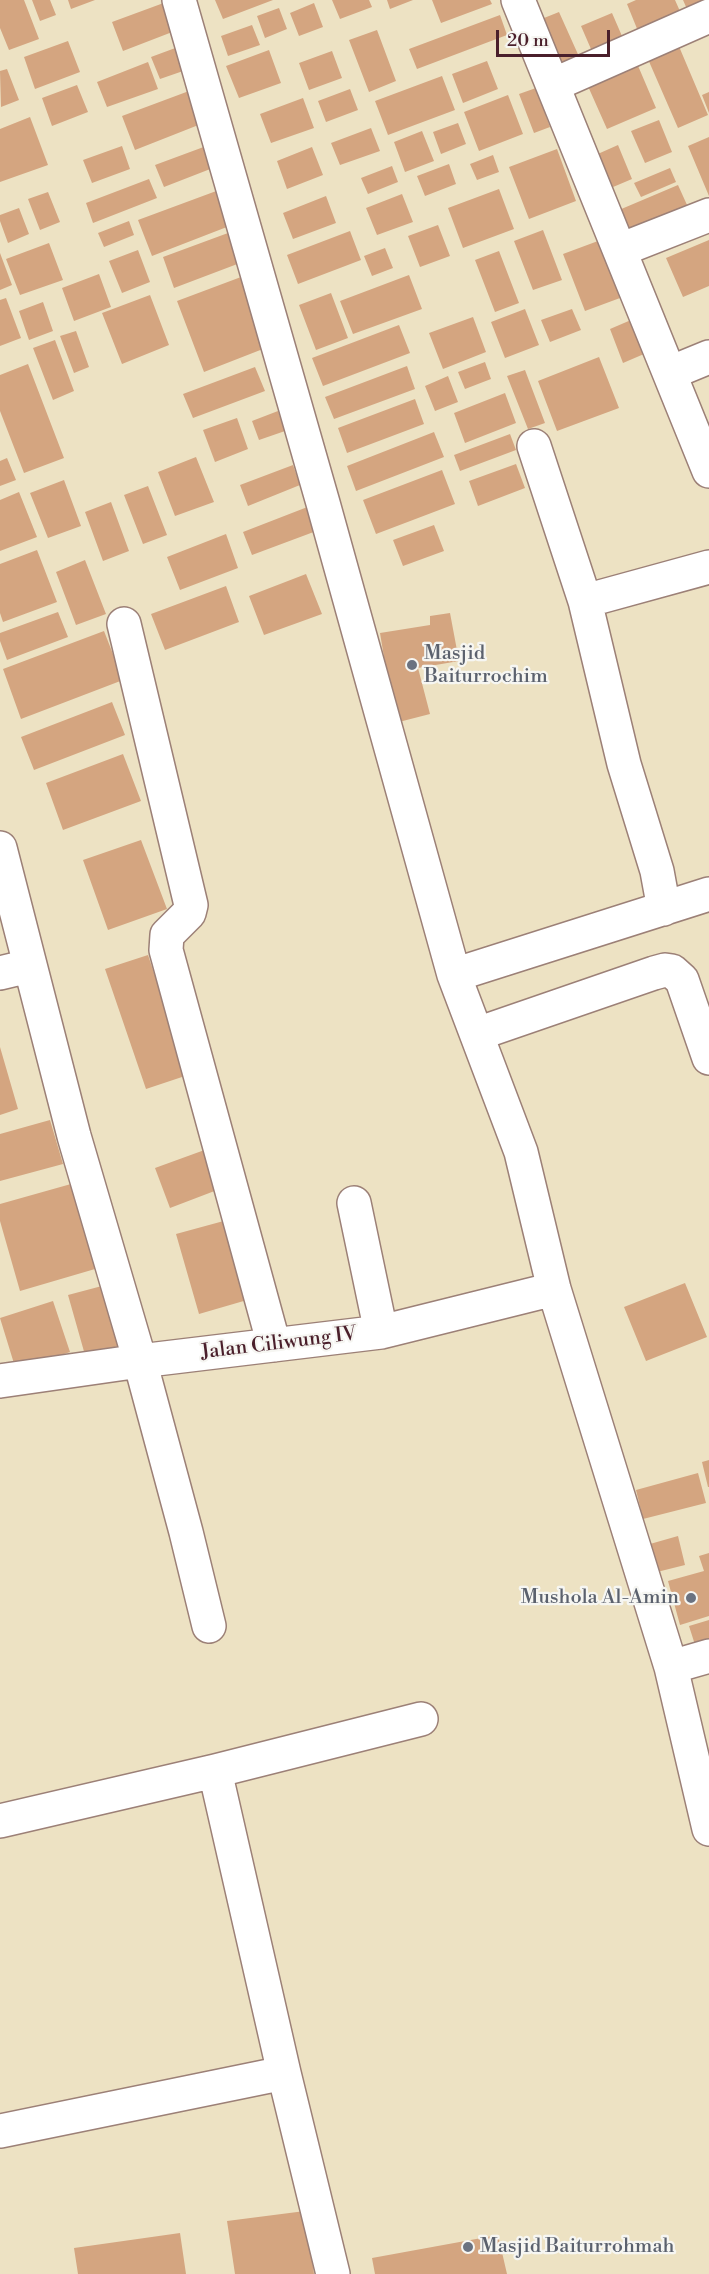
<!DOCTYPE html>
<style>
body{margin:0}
#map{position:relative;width:709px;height:2274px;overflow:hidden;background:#ede2c3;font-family:"Libre Bodoni",serif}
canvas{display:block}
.scale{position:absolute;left:496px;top:30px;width:114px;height:27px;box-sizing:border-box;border:3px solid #4a1f2b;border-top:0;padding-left:8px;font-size:18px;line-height:21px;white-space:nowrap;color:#4a1f2b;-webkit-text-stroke:4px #f6f6f2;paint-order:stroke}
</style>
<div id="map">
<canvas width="709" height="2274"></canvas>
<div class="scale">20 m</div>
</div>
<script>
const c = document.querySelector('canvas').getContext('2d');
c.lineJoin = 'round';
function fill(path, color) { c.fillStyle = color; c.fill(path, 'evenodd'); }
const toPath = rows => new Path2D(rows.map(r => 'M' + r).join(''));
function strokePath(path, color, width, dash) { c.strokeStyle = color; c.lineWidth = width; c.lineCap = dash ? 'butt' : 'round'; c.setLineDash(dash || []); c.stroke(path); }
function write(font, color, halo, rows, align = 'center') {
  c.font = font + ' "Libre Bodoni",serif'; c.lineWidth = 4.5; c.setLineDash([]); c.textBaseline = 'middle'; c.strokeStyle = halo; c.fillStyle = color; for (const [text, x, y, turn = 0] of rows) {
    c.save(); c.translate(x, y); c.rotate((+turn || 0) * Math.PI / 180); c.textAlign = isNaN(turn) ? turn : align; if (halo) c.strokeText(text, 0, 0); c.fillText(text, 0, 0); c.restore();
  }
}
const building = toPath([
 [0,0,24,0,39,39,9,50,0,28],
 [32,0,50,0,56,15,40,21],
 [68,0,95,0,71,9],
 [215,0,273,0,223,19],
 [332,0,369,0,372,7,340,19],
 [387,0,413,0,390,9],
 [432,0,490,0,492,4,441,23],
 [636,0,675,0,683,18,640,36,627,4],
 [683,0,708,0,687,9],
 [169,1,180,29,123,51,112,22],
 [314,3,323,27,299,36,290,13],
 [279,8,287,29,265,38,257,16],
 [559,12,581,61,555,72,534,22],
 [612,13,625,43,594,56,581,26],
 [500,15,507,35,417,69,409,49],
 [252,25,260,45,228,56,221,36],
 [377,30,396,81,369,92,349,40],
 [675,37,708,115,678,128,644,50],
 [68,41,80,72,35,89,24,57],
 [178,47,186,70,160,79,151,57],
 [269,50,281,83,239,98,226,66],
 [332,51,342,78,309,90,299,63],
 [633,54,656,108,607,129,583,75],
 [487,61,498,89,463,103,452,74],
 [148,62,158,89,107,107,97,82],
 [7,69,19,100,1,107,0,71],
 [442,76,455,110,388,135,375,101],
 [77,85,88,112,52,126,42,98],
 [536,88,550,127,534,133,519,94],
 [350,89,358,110,326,122,318,101],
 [189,91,201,124,135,150,122,116],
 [709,92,709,113,702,95],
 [508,95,523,134,479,151,464,112],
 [303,98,314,128,271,143,260,114],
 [30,117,48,165,0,182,0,129],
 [659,120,672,152,645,163,631,131],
 [458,123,466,144,441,154,433,132],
 [371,128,380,151,340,165,331,143],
 [422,131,434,161,405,172,394,142],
 [709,137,709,196,688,146],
 [209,145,218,166,164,187,155,165],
 [618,145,632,179,606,190,591,157],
 [122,146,130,169,92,183,83,160],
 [312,147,323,175,287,189,277,161],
 [557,149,576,201,529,219,509,167],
 [493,155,499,172,477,180,470,164],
 [449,164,456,184,425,196,417,176],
 [392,166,398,182,368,194,361,178],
 [670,168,676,182,641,197,634,183],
 [149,179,157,198,93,223,86,203],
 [678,185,692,216,632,241,619,210],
 [499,189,514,229,463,248,448,208],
 [219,190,232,225,152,256,138,220],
 [48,192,60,222,40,230,28,199],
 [402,194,413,222,377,235,366,208],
 [326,196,336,223,293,239,283,213],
 [19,208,29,234,8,243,0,221,0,215],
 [129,221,134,235,104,247,98,233],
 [438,225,450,256,420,267,408,236],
 [543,230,562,280,533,290,514,241],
 [350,231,361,260,298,284,287,255],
 [228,233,240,263,174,288,163,257],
 [709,240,709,286,683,297,666,258],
 [598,241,620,298,585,311,563,254],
 [49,243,63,280,20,295,6,259],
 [385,248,393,268,372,276,364,256],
 [138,250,150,282,122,293,109,261],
 [499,251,519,303,495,312,475,260],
 [0,253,12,285,0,290],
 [99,274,111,307,74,321,62,288],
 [409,275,422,309,353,334,340,301],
 [241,277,268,347,204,372,177,301],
 [331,293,348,338,316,350,299,305],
 [150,295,169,345,122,364,102,313],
 [6,298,21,338,0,346,0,300],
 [43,302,53,331,29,340,19,311],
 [525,309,539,345,505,358,491,322],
 [572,309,581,330,550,342,541,320],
 [473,317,486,352,443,369,429,333],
 [631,320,644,354,623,363,610,329],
 [399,325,410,353,323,386,312,358],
 [76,331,89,367,74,373,60,336],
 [55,340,74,391,53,400,33,348],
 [599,357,619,408,557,431,538,381],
 [485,362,491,379,465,389,458,372],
 [28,364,64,458,24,473,0,411,0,375],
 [407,366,415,389,334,419,325,397],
 [255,367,265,391,193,418,183,394],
 [525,370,545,423,528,429,507,376],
 [448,376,458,402,435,411,425,386],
 [505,393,516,423,465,443,454,413],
 [415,399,424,424,347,453,338,428],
 [278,411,285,431,259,440,252,421],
 [237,418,248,449,215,462,203,430],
 [434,432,444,457,356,491,347,466],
 [510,434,516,450,460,471,454,455],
 [196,457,214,502,175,516,158,472],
 [7,458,16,480,0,486,0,461],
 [516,464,525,488,478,506,469,481],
 [293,465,300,485,248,506,240,485],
 [442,470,455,504,376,534,363,500],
 [64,480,81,526,48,538,30,493],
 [148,486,167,535,143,544,124,495],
 [19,492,37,537,0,551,0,500],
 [111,502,129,551,103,561,85,512],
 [310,506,319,530,252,555,243,532],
 [434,525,444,551,403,566,393,540],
 [226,534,238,568,180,590,167,557],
 [37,550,57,602,3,622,0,613,0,564],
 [85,560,106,614,76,625,56,572],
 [306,574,322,614,264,635,249,596],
 [226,586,239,622,165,650,151,614],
 [58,612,68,637,7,660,0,641,0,633],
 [450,613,459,661,418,668,430,714,395,723,380,633,430,625,430,616],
 [104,631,123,680,21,719,3,669],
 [112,702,125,735,34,770,21,737],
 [123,754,141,801,63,830,46,783],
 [141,840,167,909,108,930,83,860],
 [148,955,188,1075,146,1089,105,969],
 [0,1047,18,1109,0,1115],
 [50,1120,63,1164,0,1181,0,1134],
 [210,1148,225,1187,170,1208,155,1168],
 [71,1184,95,1269,20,1291,0,1221,0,1204],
 [231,1219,254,1298,199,1314,176,1234],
 [117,1282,133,1342,85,1355,68,1295],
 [685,1283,707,1337,646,1361,624,1307],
 [53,1301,70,1352,16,1370,0,1318],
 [709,1460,709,1487,708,1487,702,1462],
 [698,1473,706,1503,643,1519,636,1490],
 [678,1536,685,1565,657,1572,650,1544],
 [709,1553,709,1616,680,1625,668,1581,704,1571,699,1556],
 [709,1620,709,1654,697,1651,689,1626],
 [305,2211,314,2274,235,2274,227,2221],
 [180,2233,186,2274,78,2274,74,2248],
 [498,2235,507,2274,375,2274,372,2258]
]);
const minor = toPath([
 [179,0,323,503,454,975,521,1152,554,1289,671,1667,709,1829],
 [518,0,709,471],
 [553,85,709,16],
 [620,250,709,215],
 [670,373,709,357],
 [534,446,585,601,624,764,657,871,664,909],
 [585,601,709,567],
 [124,624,191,905,189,913,167,935,166,950,274,1345],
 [0,848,74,1136,140,1361,186,1532,209,1626],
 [0,973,29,966],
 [454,975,709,894],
 [477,1034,654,973,665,970,672,971,682,980,709,1058],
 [354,1203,381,1332],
 [0,1381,140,1361,381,1332,554,1289],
 [671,1667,709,1656],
 [215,1771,284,2073,333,2274],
 [0,1821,215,1771,421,1719],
 [0,2131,284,2073]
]);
const markers = [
 [412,665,6,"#6b7280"],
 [691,1598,6,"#6b7280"],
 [468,2247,6,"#6b7280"]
];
const worshipNames = [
 ["Masjid",424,654],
 ["Baiturrochim",424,677],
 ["Mushola Al-Amin",679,1598,"right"],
 ["Masjid Baiturrohmah",480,2247]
];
const streetNames = [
 ["Jalan Ciliwung IV",279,1344,-7]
];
fill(building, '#d4a580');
strokePath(minor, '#9c8077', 36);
strokePath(minor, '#fff', 33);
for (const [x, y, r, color] of markers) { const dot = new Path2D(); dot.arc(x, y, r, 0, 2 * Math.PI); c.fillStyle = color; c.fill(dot); strokePath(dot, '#f6f6f2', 2); }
write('20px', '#5b616d', '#f6f6f2', worshipNames, 'left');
write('20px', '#4a1f2b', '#f6f6f2', streetNames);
</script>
